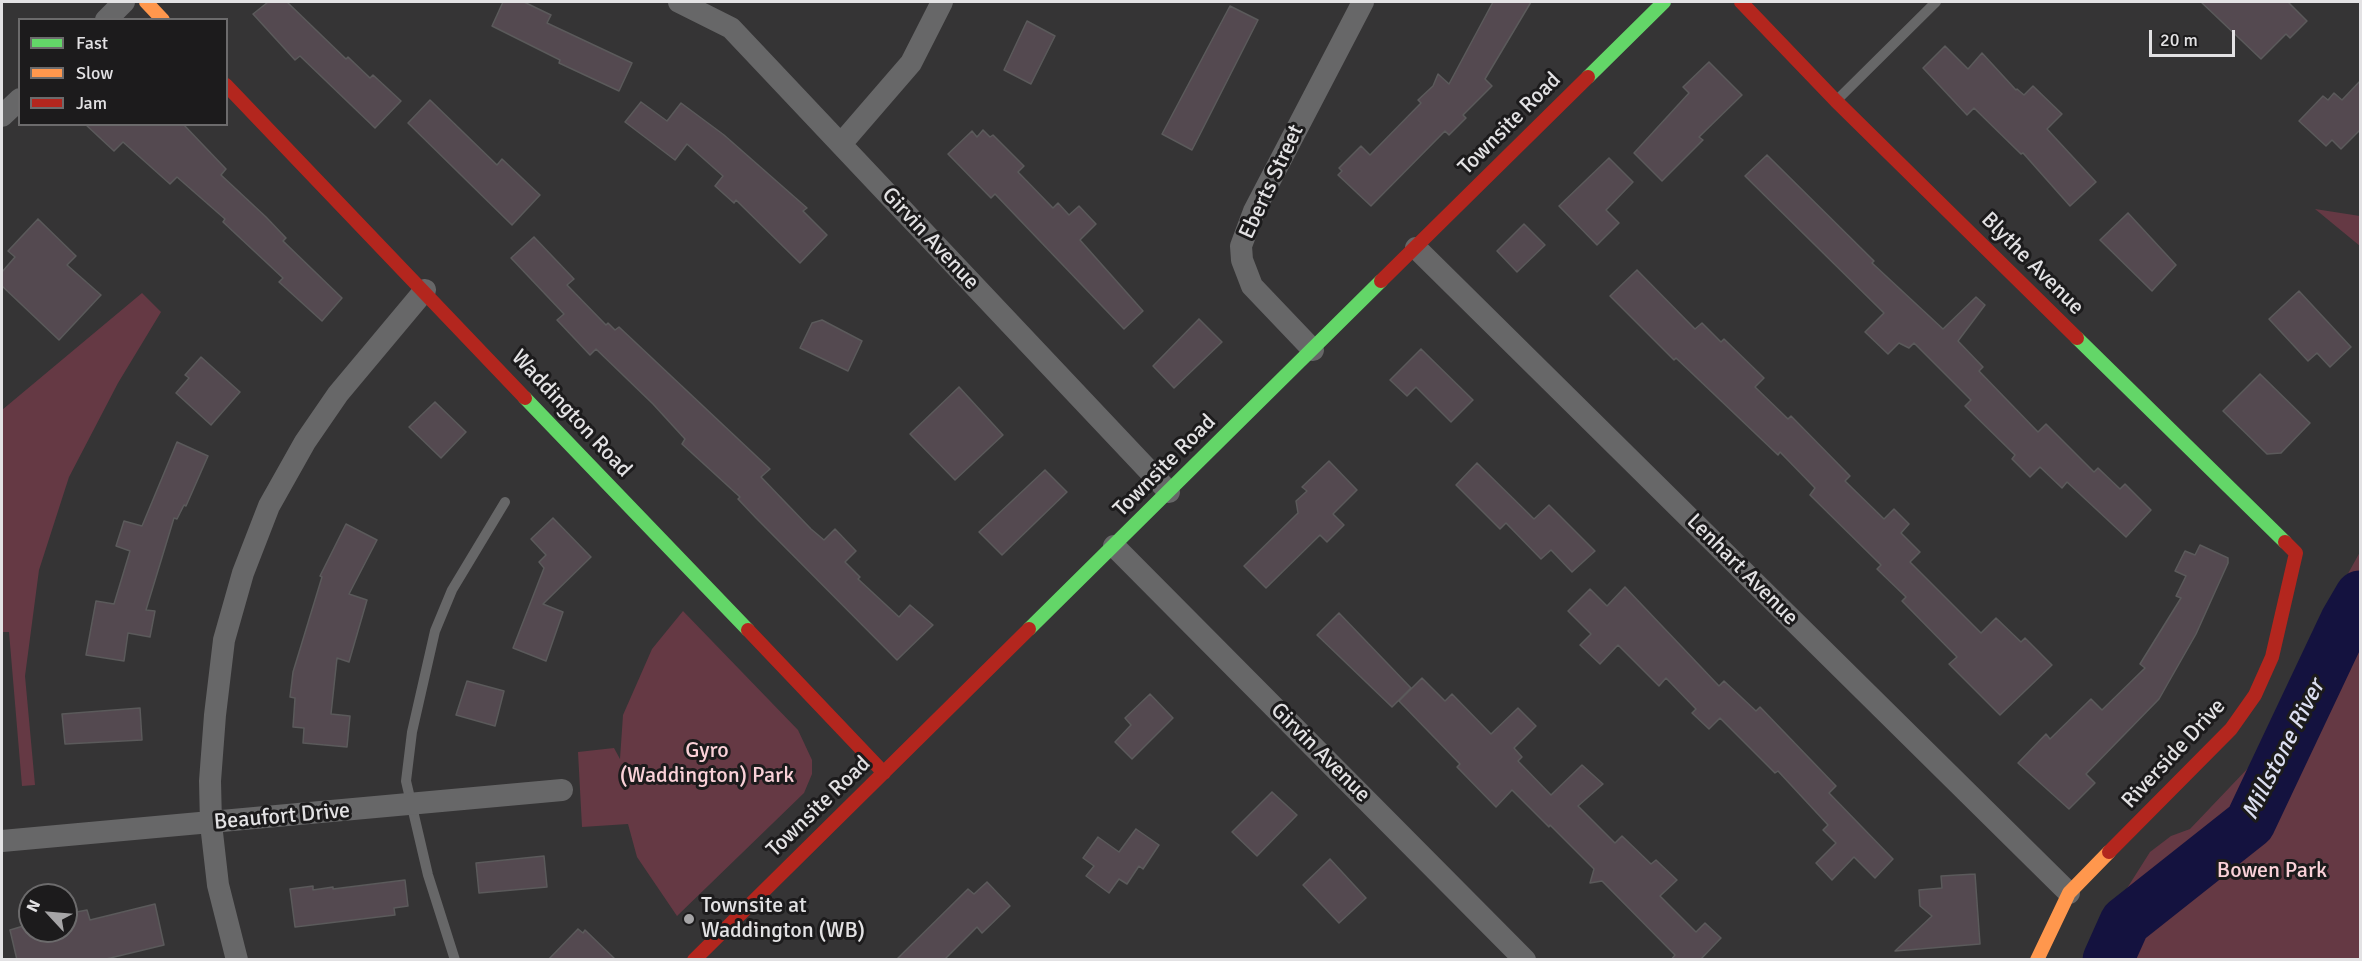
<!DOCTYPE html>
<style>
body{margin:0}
#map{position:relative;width:2362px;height:961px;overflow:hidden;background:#353435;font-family:Signika,sans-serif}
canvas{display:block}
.frame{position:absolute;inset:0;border:3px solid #e3e2e4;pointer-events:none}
.legend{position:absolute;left:18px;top:18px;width:210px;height:108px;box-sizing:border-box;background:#1c1b1c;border:2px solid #6c6b6c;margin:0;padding:8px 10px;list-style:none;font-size:18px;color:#e3e2e4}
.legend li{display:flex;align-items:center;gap:12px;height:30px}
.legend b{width:30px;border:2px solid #6c6b6c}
.north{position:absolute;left:18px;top:883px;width:60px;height:60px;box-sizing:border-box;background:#1c1b1c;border:2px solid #6c6b6c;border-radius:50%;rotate:296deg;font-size:16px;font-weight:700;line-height:24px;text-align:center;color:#e3e2e4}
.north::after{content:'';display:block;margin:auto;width:21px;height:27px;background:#a6a5a7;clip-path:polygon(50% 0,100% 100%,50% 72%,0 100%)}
.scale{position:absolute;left:2149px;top:30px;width:86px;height:27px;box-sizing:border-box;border:3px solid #e3e2e4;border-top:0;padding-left:8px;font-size:18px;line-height:21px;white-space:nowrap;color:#e3e2e4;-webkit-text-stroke:4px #1c1b1c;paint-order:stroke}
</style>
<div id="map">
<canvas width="2362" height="961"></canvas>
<div class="frame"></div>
<ul class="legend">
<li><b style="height:8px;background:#63d668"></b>Fast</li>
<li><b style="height:8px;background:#ff974d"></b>Slow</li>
<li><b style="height:8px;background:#b3261e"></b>Jam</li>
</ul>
<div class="north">N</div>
<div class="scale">20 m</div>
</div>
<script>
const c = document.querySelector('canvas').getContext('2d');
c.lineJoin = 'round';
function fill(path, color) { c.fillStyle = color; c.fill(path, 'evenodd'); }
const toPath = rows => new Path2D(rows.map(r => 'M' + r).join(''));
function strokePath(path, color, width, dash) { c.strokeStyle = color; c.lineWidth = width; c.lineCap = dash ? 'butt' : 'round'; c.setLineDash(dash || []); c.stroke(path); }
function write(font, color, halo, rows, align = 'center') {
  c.font = font + ' Signika,sans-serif'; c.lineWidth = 6; c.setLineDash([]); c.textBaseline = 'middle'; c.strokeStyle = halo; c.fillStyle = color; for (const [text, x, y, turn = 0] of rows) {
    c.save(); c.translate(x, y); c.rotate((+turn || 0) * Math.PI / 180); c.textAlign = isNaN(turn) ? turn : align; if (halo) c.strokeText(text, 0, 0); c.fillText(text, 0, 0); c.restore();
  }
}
const green = toPath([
 [2315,209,2360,216,2360,246],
 [142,293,161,312,118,383,69,477,39,570,25,676,35,785,22,786,9,632,2,632,2,410],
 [2360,552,2360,959,2090,959,2093,942,2150,852,2171,836,2190,829,2250,766,2267,741,2275,723,2309,675,2317,645,2335,597],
 [683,611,798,730,812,760,812,774,804,793,677,916,637,857,628,824,582,827,578,752,614,748,620,759,623,715,652,649]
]);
const river = toPath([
 [2108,960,2125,922,2250,823,2346,620,2360,596]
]);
const building = toPath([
 [268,2,287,2,346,59,348,57,370,78,373,75,401,101,375,128,300,56,295,60,253,14,268,2],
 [503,2,524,2,551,15,547,23,632,63,619,91,559,63,560,60,492,26,503,2],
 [1493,2,1531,2,1485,79,1492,86,1463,115,1466,118,1449,135,1445,131,1371,206,1338,175,1342,171,1339,168,1361,146,1370,155,1421,103,1418,100,1433,86,1438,74,1449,84,1493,2],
 [2201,2,2288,2,2307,21,2290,38,2286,34,2261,59,2201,2],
 [1230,6,1258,20,1192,150,1162,134,1230,6],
 [1027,21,1055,36,1031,84,1004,70,1027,21],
 [1945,46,1968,69,1982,53,2016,90,2017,89,2024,95,2033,86,2062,114,2047,129,2096,182,2070,206,2023,153,2021,154,1974,108,1967,115,1923,68,1945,46],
 [1709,62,1742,95,1699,137,1703,140,1662,181,1634,153,1689,93,1683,87,1709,62],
 [2361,80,2361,129,2341,149,2332,140,2326,146,2299,121,2323,96,2328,100,2334,93,2342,100,2361,80],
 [430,100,497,165,502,159,540,195,512,225,408,123,430,100],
 [641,102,667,121,681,103,724,135,807,208,803,211,827,235,800,263,736,200,734,203,715,186,723,176,687,144,675,160,625,122,641,102],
 [85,124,183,124,226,169,221,175,266,217,286,238,283,241,342,298,322,321,279,282,283,278,223,222,225,219,177,177,170,184,123,142,114,151,85,124],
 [983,130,990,137,993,135,1024,166,1018,172,1053,208,1058,203,1069,215,1079,206,1096,224,1080,240,1143,311,1124,329,995,194,991,198,948,154,972,131,977,137,983,130],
 [1767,155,1874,261,1872,263,1943,329,1976,297,1985,305,1958,341,1983,367,1979,371,2038,432,2046,424,2094,472,2098,468,2120,489,2125,484,2151,510,2126,537,2067,482,2062,488,2040,467,2030,477,2012,459,2015,455,1965,406,1971,400,1914,343,1909,348,1899,343,1888,354,1865,332,1884,313,1745,176,1767,155],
 [1609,158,1633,182,1606,210,1619,223,1597,245,1559,206,1609,158],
 [2128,213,2176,265,2152,291,2100,240,2128,213],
 [38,219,76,256,67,265,101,295,59,340,2,286,2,272,15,257,8,251,38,219],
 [1524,224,1545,245,1517,272,1497,251,1524,224],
 [534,237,574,279,567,285,606,325,608,323,615,330,619,327,770,469,761,477,811,529,824,540,835,529,856,551,845,562,860,577,858,579,899,617,910,605,933,625,897,660,756,518,738,499,740,497,682,444,685,439,653,404,596,349,590,355,557,320,564,314,511,258,534,237],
 [1637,270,1695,329,1702,323,1721,342,1724,339,1764,378,1755,387,1788,419,1791,416,1850,476,1845,481,1884,519,1894,509,1909,524,1901,533,1920,552,1910,562,1981,633,1996,618,2021,642,2025,638,2052,665,2000,715,1949,664,1957,657,1902,601,1906,597,1877,569,1881,565,1810,495,1815,488,1780,452,1778,455,1676,358,1674,360,1610,296,1637,270],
 [2299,291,2351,347,2330,367,2317,353,2308,361,2269,319,2299,291],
 [1199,319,1222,342,1174,388,1153,366,1199,319],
 [822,320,862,341,848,371,800,348,812,323,822,320],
 [1421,349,1473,400,1451,422,1416,387,1407,396,1390,380,1421,349],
 [201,357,240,392,211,425,176,393,189,378,185,375,201,357],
 [2260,374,2310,423,2281,453,2267,454,2223,411,2260,374],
 [959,387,1003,435,955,480,910,434,959,387],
 [435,402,466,432,441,458,409,427,435,402],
 [177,442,208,456,186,506,184,505,177,519,174,518,146,610,155,611,150,637,128,633,124,661,86,655,96,601,114,604,130,551,116,546,124,521,142,526,177,442],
 [1329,461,1357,490,1333,514,1344,525,1327,542,1320,535,1266,588,1244,566,1298,513,1296,501,1307,491,1302,487,1329,461],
 [1477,463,1534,519,1549,505,1595,551,1572,572,1551,550,1541,559,1506,523,1500,529,1456,485,1477,463],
 [1045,470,1067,492,1002,555,979,532,1045,470],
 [553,518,591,557,543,604,563,612,546,661,513,648,544,568,539,562,546,555,531,539,553,518],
 [346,524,377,540,349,594,367,600,349,662,337,658,331,714,350,716,347,747,303,743,304,728,293,727,295,698,290,697,293,672,322,577,320,576,346,524],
 [2200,545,2228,558,2228,563,2196,634,2159,699,2086,774,2095,783,2069,809,2018,763,2046,734,2050,739,2091,699,2102,710,2145,668,2140,664,2181,598,2176,596,2186,576,2175,571,2185,551,2195,555,2200,545],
 [1625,587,1719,686,1724,681,1756,711,1760,707,1836,786,1829,793,1893,859,1875,878,1854,857,1832,880,1816,863,1836,843,1823,830,1828,825,1778,771,1775,773,1720,718,1709,729,1692,713,1696,709,1666,678,1659,686,1618,645,1600,664,1580,645,1591,634,1568,611,1590,589,1607,606,1625,587],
 [1339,613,1411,688,1392,707,1317,635,1339,613],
 [1422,678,1445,701,1452,694,1491,734,1518,708,1536,726,1514,748,1522,757,1518,761,1551,795,1582,765,1603,784,1578,806,1615,843,1622,836,1651,864,1656,860,1677,880,1660,896,1696,932,1705,923,1721,938,1700,960,1671,960,1675,955,1602,881,1590,883,1594,869,1550,825,1549,827,1512,790,1496,807,1457,767,1460,764,1399,701,1422,678],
 [467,681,504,691,495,726,456,715,467,681],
 [1150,694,1173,718,1132,759,1115,742,1131,725,1125,718,1150,694],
 [140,708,142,740,65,744,62,714,140,708],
 [1272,792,1297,815,1257,856,1232,832,1272,792],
 [1136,829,1159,845,1143,869,1139,866,1127,884,1119,879,1109,893,1086,876,1094,866,1083,858,1098,837,1119,852,1136,829],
 [544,856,547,887,479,893,476,863,544,856],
 [1330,859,1366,898,1339,923,1303,885,1330,859],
 [1975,874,1980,944,1895,951,1932,916,1920,906,1919,890,1942,888,1941,876,1975,874],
 [405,880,408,906,394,908,395,915,295,927,290,889,313,886,313,890,333,887,333,889,405,880],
 [987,882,1010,906,982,933,977,927,944,960,896,960,968,889,974,894,987,882],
 [155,904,164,945,102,960,17,960,10,930,30,924,30,931,66,931,66,914,87,910,90,920,155,904],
 [578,929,583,933,585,930,616,960,548,960,578,929]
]);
const lane = toPath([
 [1839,98,1936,2],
 [455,960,428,875,406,781,412,732,435,631,452,590,505,502]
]);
const street = toPath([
 [679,2,731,28,1169,492],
 [106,20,124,2],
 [2,116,20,99],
 [841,144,911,63,942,2],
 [1416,248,2069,893],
 [1313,350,1252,286,1242,260,1241,246,1254,211,1363,2],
 [1114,546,1525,960],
 [2,841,562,790],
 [237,960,218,885,211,824,210,781,215,715,224,640,243,573,269,506,305,442,338,394,425,290]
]);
const fast = toPath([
 [1588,77,1664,2],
 [2077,338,2285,542],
 [525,398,748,630],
 [1029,629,1381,281]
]);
const slow = toPath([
 [146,2,163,20],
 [2037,960,2069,893,2109,852]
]);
const jam = toPath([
 [1741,2,1836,101,2077,338],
 [226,85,525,398],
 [1381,281,1588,77],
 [748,630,884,773],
 [2109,852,2231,729,2255,695,2272,657,2296,553,2285,542],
 [694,960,1029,629]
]);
const markers = [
 [689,919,6,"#a6a5a7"]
];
const streetNames = [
 ["Townsite Road",1510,124,-45],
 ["Eberts Street",1272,182,-65],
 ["Girvin Avenue",930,239,47],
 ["Blythe Avenue",2032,264,45],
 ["Waddington Road",571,414,47],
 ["Townsite Road",1165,466,-45],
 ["Lenhart Avenue",1742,570,45],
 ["Girvin Avenue",1320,753,45],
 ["Riverside Drive",2174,754,-47],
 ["Townsite Road",819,807,-44],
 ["Beaufort Drive",282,817,-5]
];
const parkNames = [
 ["Gyro",707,751],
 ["(Waddington) Park",707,776],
 ["Bowen Park",2272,871]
];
const poiNames = [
 ["Townsite at",701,906],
 ["Waddington (WB)",701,931]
];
const waterNames = [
 ["Millstone River",2284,750,-63]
];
fill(green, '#653944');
strokePath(river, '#14123f', 51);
fill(building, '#544950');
strokePath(building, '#5b5a5b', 1.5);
strokePath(lane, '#676768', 10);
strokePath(street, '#676768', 22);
strokePath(fast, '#63d668', 14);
strokePath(slow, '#ff974d', 14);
strokePath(jam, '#b3261e', 14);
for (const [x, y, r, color] of markers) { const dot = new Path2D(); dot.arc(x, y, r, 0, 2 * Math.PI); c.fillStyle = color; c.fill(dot); strokePath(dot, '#1c1b1c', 2); }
write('22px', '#e3e2e4', '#1c1b1c', streetNames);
write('22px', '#fad1d8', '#1c1b1c', parkNames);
write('22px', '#e3e2e4', '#1c1b1c', poiNames, 'left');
write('italic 24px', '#dbdef0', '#1c1b1c', waterNames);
</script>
